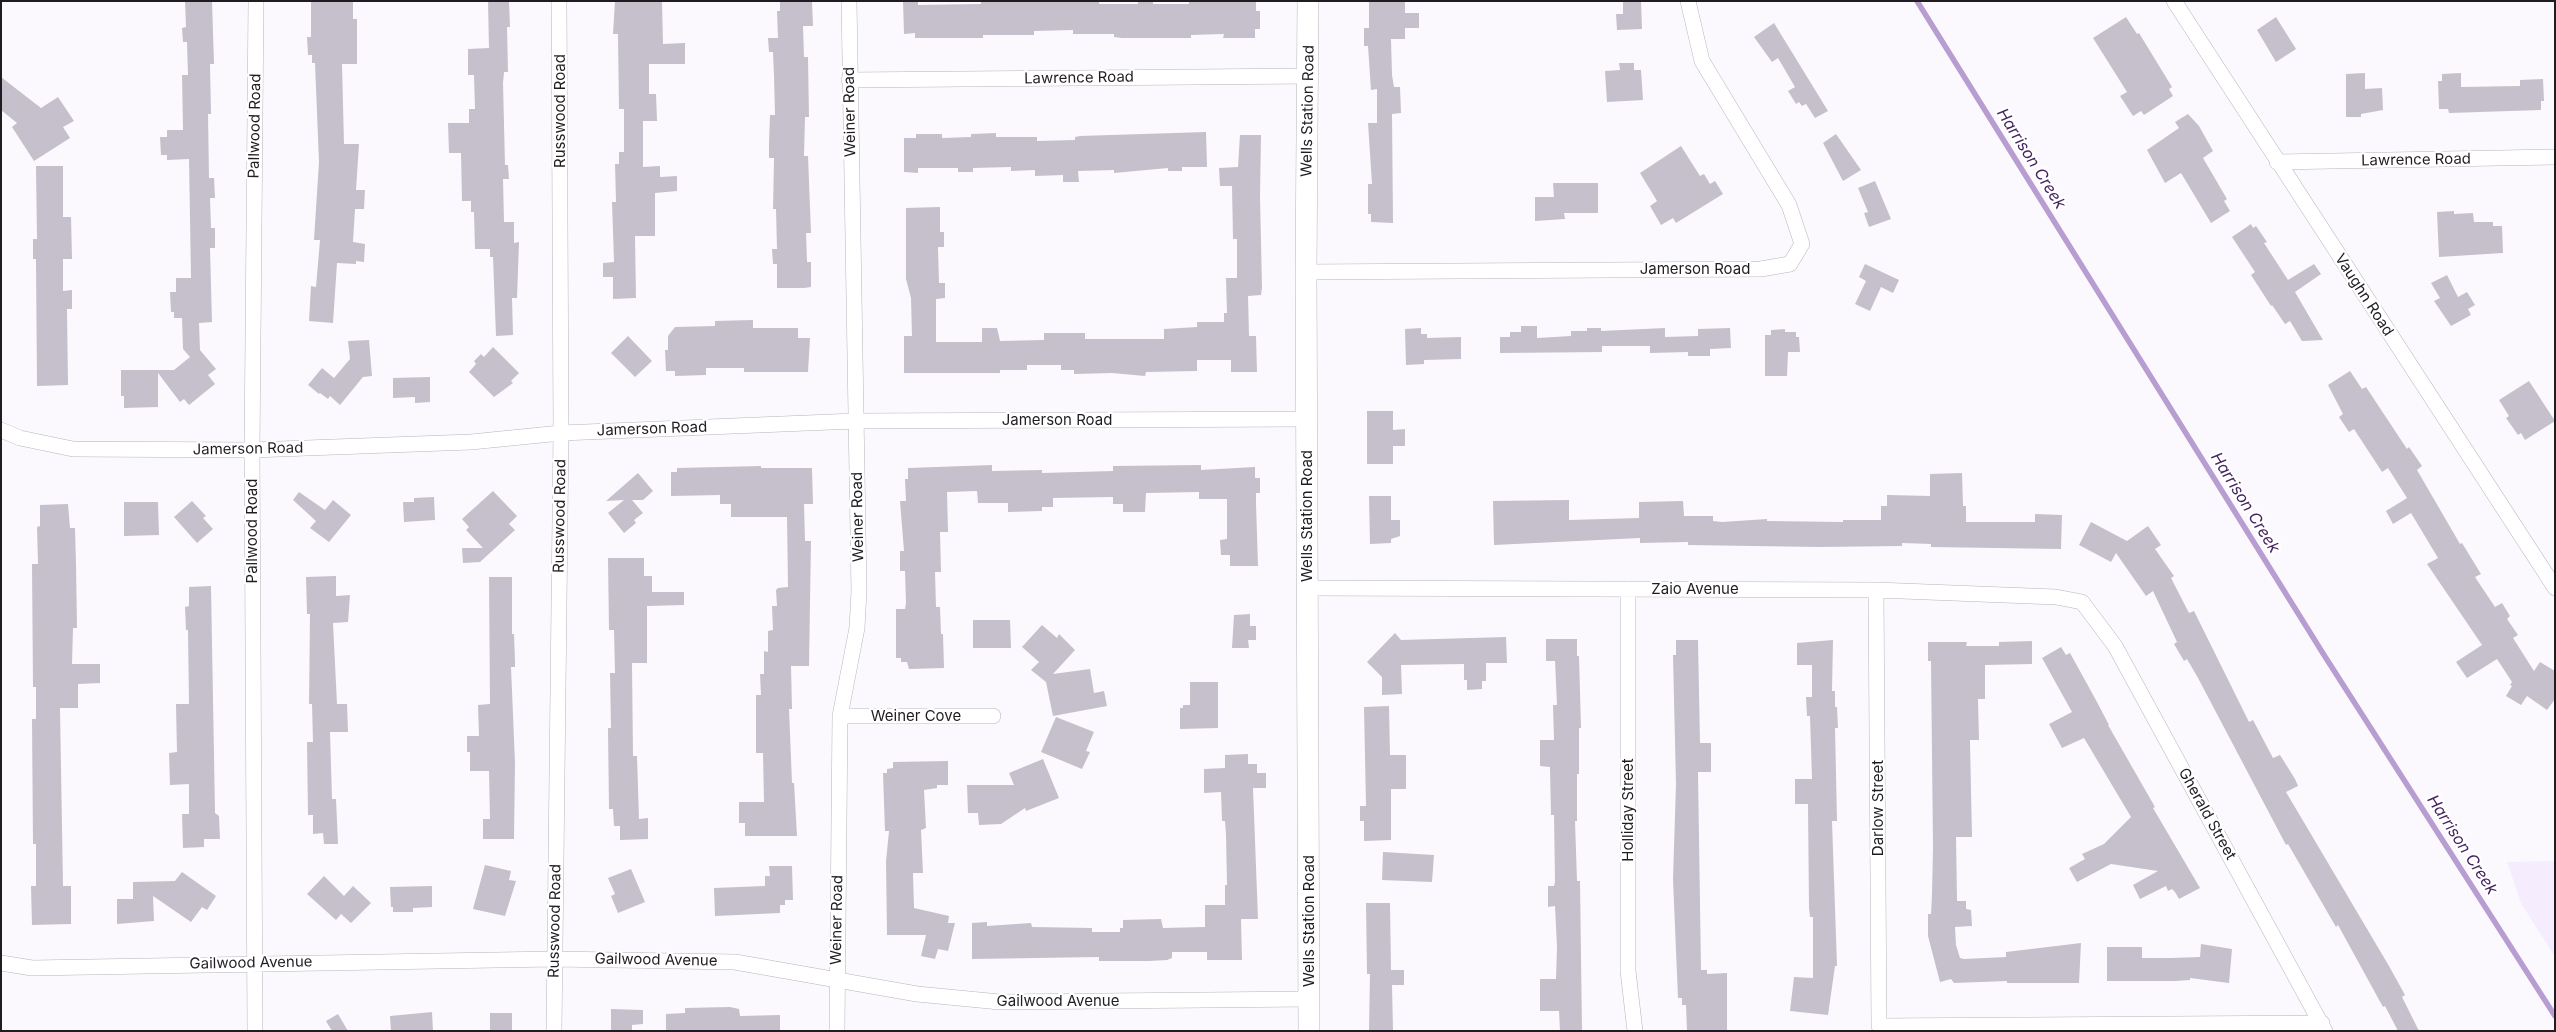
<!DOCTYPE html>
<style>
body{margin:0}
#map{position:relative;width:2556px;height:1032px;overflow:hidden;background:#fbf9fe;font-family:Inter,sans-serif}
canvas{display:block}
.frame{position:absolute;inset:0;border:2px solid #1f1d21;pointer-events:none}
</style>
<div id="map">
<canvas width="2556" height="1032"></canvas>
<div class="frame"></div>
</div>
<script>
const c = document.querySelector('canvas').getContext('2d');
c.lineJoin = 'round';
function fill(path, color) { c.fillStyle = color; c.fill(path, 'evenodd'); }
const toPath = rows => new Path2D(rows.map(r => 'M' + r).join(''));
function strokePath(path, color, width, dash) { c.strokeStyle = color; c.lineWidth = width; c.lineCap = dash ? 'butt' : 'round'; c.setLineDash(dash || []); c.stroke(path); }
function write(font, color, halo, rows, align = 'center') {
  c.font = font + ' Inter,sans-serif'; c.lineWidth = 4.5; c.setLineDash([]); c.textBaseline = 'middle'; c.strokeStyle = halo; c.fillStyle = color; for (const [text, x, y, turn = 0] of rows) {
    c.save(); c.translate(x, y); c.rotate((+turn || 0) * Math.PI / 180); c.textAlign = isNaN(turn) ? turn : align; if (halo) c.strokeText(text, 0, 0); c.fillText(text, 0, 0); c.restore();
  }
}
const built = toPath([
 [2555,861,2555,957,2521,903,2507,862]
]);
const stream = toPath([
 [1917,1,2324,655,2555,1016]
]);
const building = toPath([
 [185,1,212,1,214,64,210,64,211,114,208,114,209,178,214,178,215,198,210,198,211,228,215,228,215,248,210,248,212,322,199,323,200,350,216,369,208,375,215,384,189,405,184,399,180,402,158,373,158,407,124,408,124,396,121,396,121,370,174,370,190,357,183,349,182,318,174,318,174,312,171,312,170,292,176,292,176,278,191,278,189,159,167,160,167,155,161,155,160,137,167,137,167,130,183,130,182,75,188,75,187,42,183,42,182,28,186,27],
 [311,1,353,1,353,19,357,19,357,64,342,64,344,144,359,144,356,190,365,190,364,209,355,209,353,242,365,244,364,262,356,261,356,264,337,263,333,323,309,321,311,286,316,287,320,240,314,240,319,162,315,63,312,63,312,55,308,55,307,37,311,37],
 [488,1,509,1,510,27,507,27,508,72,504,72,503,83,505,165,508,165,509,179,503,179,504,222,514,222,514,243,519,242,517,298,512,298,513,335,496,336,493,257,490,257,490,249,475,249,474,212,471,212,471,201,462,201,461,153,449,153,448,123,469,123,469,109,475,109,474,75,468,75,468,49,489,48],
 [615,1,662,1,663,44,685,43,685,64,649,64,649,94,656,94,657,121,643,121,643,167,660,166,660,177,677,176,677,191,655,193,655,236,635,236,636,298,613,299,613,277,603,277,603,263,614,262,612,202,616,202,615,164,619,164,619,152,624,152,624,109,619,109,618,34,613,34],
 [780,1,812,1,813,26,803,26,804,57,808,57,809,117,805,117,804,156,808,156,811,233,806,233,807,262,811,262,811,287,804,288,777,288,777,264,773,264,772,249,777,249,776,209,773,209,774,158,769,158,769,143,770,115,775,115,774,76,773,52,769,52,768,38,778,38,777,11,780,11],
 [903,1,918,1,918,5,981,4,981,1,1099,1,1099,4,1138,4,1138,1,1153,1,1153,4,1189,4,1189,1,1256,2,1256,11,1260,11,1260,29,1255,29,1255,38,1223,38,1224,34,1191,35,1191,38,1122,38,1114,37,1114,34,1073,34,1073,30,1034,31,1034,35,983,35,983,38,915,38,915,33,904,34],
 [1369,1,1405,1,1405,13,1419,13,1419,28,1405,28,1405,39,1391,39,1392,75,1394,87,1400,87,1401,113,1392,114,1393,223,1371,222,1371,214,1368,214,1368,184,1372,184,1368,123,1377,123,1377,89,1371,90,1368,46,1364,46,1364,28,1369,28],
 [1623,1,1641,1,1642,29,1617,30,1616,14,1623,14],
 [2126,17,2137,34,2139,33,2172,87,2169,89,2173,96,2144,115,2141,111,2133,116,2120,96,2127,92,2093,38],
 [2276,17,2296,49,2276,62,2257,30],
 [1774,23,1828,111,1815,118,1806,104,1802,106,1799,102,1796,104,1788,91,1795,87,1778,58,1772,62,1754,37],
 [1619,63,1634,63,1634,70,1641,70,1643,100,1607,102,1605,71,1620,70],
 [2365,73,2365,89,2382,88,2383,110,2361,114,2361,117,2346,117,2346,74],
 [2461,73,2461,87,2520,86,2520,80,2543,79,2544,101,2541,101,2541,110,2449,113,2448,109,2439,109,2438,81,2442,81,2442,74],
 [1,77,41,108,58,97,74,121,63,127,70,138,34,161,12,127,17,123,1,110],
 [2188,114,2199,126,2213,151,2203,158,2227,199,2224,201,2230,211,2211,223,2181,173,2165,183,2147,150,2179,128,2175,122],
 [1206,132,1207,167,1182,167,1182,171,1168,171,1168,168,1114,173,1114,170,1078,171,1079,182,1063,182,1063,175,1035,176,1035,170,1011,171,1011,167,973,168,973,172,958,172,958,168,918,168,918,173,904,172,904,138,916,138,916,134,942,134,942,138,971,137,971,134,996,133,996,137,1037,137,1037,141,1075,140,1075,137,1080,136],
 [1836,134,1861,170,1843,181,1823,143],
 [1240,135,1261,135,1260,196,1262,288,1261,295,1248,296,1249,336,1256,336,1257,372,1231,372,1231,360,1197,360,1197,371,1146,372,1145,376,1112,373,1074,374,1074,370,1061,370,1061,365,1027,365,1027,370,1000,370,1000,373,904,373,904,336,912,336,911,298,906,279,906,208,940,207,940,232,944,232,944,247,938,247,939,283,945,283,945,298,936,299,936,342,982,342,982,328,997,328,1000,341,1044,340,1044,333,1085,333,1085,339,1164,339,1164,329,1197,327,1197,322,1224,322,1224,313,1227,313,1226,278,1237,278,1237,239,1233,239,1232,186,1220,186,1219,168,1238,167],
 [1681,146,1700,176,1704,174,1710,184,1715,181,1723,194,1676,223,1673,218,1661,225,1650,206,1657,201,1640,173],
 [36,166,63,166,63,217,71,217,72,259,63,259,63,291,72,290,72,309,67,309,68,385,37,386,36,259,33,259,33,239,37,239],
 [1875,181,1891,219,1869,227,1864,213,1868,212,1858,188],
 [1553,183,1598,183,1598,213,1564,213,1565,219,1535,221,1535,197,1554,197],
 [2454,211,2454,214,2473,213,2474,222,2493,222,2493,226,2502,226,2503,253,2439,257,2437,212],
 [2251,224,2253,228,2256,226,2267,242,2264,243,2288,280,2314,264,2321,274,2295,292,2323,340,2302,341,2290,321,2285,324,2272,305,2271,306,2251,275,2255,272,2232,237],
 [1865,264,1899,280,1893,293,1881,287,1870,311,1855,304,1866,281,1859,277],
 [2447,275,2458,297,2467,292,2475,305,2468,309,2471,315,2451,326,2434,301,2440,298,2431,283],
 [753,320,753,328,798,328,798,338,810,338,808,372,744,372,744,368,706,368,706,375,675,376,675,371,666,371,665,350,668,350,668,336,675,327,715,326,715,321],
 [1521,326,1537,326,1537,338,1571,336,1571,331,1587,331,1587,328,1601,328,1601,331,1665,328,1665,337,1698,336,1698,329,1730,328,1731,348,1710,349,1710,356,1688,356,1688,352,1650,353,1650,346,1602,346,1602,352,1500,353,1500,337,1510,337,1510,332,1521,332],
 [1421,328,1421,334,1427,334,1427,338,1461,337,1461,359,1424,360,1424,364,1406,365,1405,329],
 [1785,329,1785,332,1796,332,1796,337,1799,337,1800,352,1788,352,1787,376,1765,376,1765,335,1771,335,1771,330],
 [628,336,652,361,635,377,611,353],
 [369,340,372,376,363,377,340,405,330,396,328,399,320,393,319,394,308,385,322,368,334,378,350,359,348,341],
 [493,347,519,373,511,381,513,383,494,397,469,372,476,364,474,361,481,354,484,357],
 [2350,371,2362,389,2366,387,2407,449,2409,447,2422,466,2417,470,2460,544,2462,543,2481,574,2475,577,2495,607,2502,603,2510,616,2507,619,2518,635,2513,638,2534,671,2540,662,2555,671,2555,699,2547,710,2527,696,2521,705,2506,696,2512,686,2510,685,2512,682,2497,659,2467,678,2456,662,2482,645,2427,564,2438,558,2411,513,2393,524,2386,511,2407,498,2388,468,2382,472,2354,429,2349,432,2339,417,2343,414,2328,385],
 [430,377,430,402,415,403,415,397,393,398,393,378],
 [2529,381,2555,421,2525,440,2521,433,2518,435,2506,418,2509,416,2499,400],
 [1367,411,1393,411,1393,430,1405,429,1405,446,1393,446,1393,464,1367,464],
 [992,465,992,471,1042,470,1042,473,1113,471,1113,466,1201,465,1201,470,1255,467,1255,478,1260,478,1260,493,1256,493,1256,503,1258,566,1230,566,1230,555,1221,555,1220,540,1227,539,1227,499,1199,499,1199,492,1146,493,1145,512,1123,512,1123,504,1113,504,1113,497,1053,498,1053,507,1042,507,1042,511,1008,512,1008,503,978,503,977,491,947,492,948,532,940,532,941,572,935,572,936,607,940,607,941,634,943,634,944,668,909,669,907,662,901,662,901,658,896,658,896,609,905,609,906,603,905,571,900,571,900,551,904,551,900,501,906,501,905,479,908,479,908,468],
 [761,466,761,468,812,468,813,504,804,504,805,541,811,541,809,666,791,666,792,709,789,709,792,783,794,783,797,836,745,836,745,823,739,823,739,802,764,802,763,753,756,753,756,695,761,695,760,674,764,674,764,651,768,652,768,631,773,630,772,606,777,606,776,590,778,588,788,587,787,517,731,517,731,504,720,504,720,495,671,496,671,472,677,472,677,468],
 [638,473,653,491,643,500,632,500,643,513,634,520,636,523,624,533,608,513,624,500,606,501],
 [1962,473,1963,506,1966,506,1966,522,2035,522,2035,514,2062,515,2061,549,1931,547,1931,544,1902,543,1902,546,1819,547,1688,545,1688,542,1640,543,1640,538,1494,545,1493,501,1569,500,1569,520,1639,518,1639,502,1683,501,1684,516,1713,516,1713,521,1722,522,1767,519,1767,521,1843,522,1843,520,1881,520,1881,506,1887,506,1887,495,1930,496,1930,474],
 [493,491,517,516,509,524,515,530,480,562,463,563,462,548,483,548,466,530,469,527,462,519],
 [299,492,325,510,333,500,351,515,329,542,310,528,316,521,293,500],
 [1369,496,1391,496,1391,520,1400,520,1400,536,1391,539,1391,543,1370,544],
 [434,497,435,520,404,522,403,502,414,502,414,498],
 [192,501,206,516,203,518,213,529,197,543,174,517],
 [124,502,158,502,159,535,124,536],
 [68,504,70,528,75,528,76,565,77,628,73,628,72,664,100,664,100,683,78,684,78,708,60,708,63,886,71,886,71,924,32,925,31,886,36,886,36,844,33,844,32,719,36,719,36,687,33,687,32,564,38,564,37,527,40,526,40,505],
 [2091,522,2127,541,2148,526,2161,545,2155,549,2174,576,2171,578,2189,613,2194,611,2249,722,2253,720,2273,758,2280,755,2295,779,2298,786,2286,792,2389,966,2405,995,2402,997,2419,1031,2398,1031,2385,1006,2383,1007,2338,925,2336,927,2288,844,2286,845,2198,678,2187,659,2184,661,2174,644,2177,642,2153,591,2146,596,2116,553,2111,562,2079,545],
 [608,558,644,558,644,576,652,576,652,592,684,592,684,605,647,606,647,663,632,663,633,756,637,756,639,819,648,818,648,839,620,840,620,826,614,826,613,809,609,809,608,728,611,728,610,673,615,673,614,630,609,630],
 [336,576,336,596,350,595,348,622,333,623,337,704,347,704,348,732,330,732,332,799,336,799,338,844,324,844,323,833,313,834,313,815,308,815,307,742,313,742,312,704,309,704,310,614,307,614,306,577],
 [489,577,512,577,512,634,514,634,515,661,515,667,511,667,515,763,514,839,483,839,483,819,490,819,489,771,470,771,470,752,467,752,467,736,479,736,478,705,490,704],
 [211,586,215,813,219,816,220,839,204,839,204,847,183,848,182,814,189,814,189,784,170,785,169,753,177,752,176,704,189,704,188,630,186,630,185,607,189,606,189,587],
 [1250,614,1250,626,1256,626,1256,640,1248,640,1249,648,1232,648,1234,615],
 [973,620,1010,620,1011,648,973,648],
 [1042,625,1057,638,1059,634,1075,650,1053,674,1090,669,1094,693,1104,691,1107,706,1053,716,1046,682,1031,670,1039,662,1022,647],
 [1395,633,1401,640,1506,637,1507,663,1486,663,1486,681,1482,681,1482,689,1467,690,1467,680,1464,680,1464,664,1401,665,1402,694,1382,695,1382,677,1367,662],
 [1546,639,1577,639,1577,656,1579,656,1581,728,1579,728,1579,774,1577,774,1577,821,1575,821,1577,881,1580,881,1582,1031,1560,1031,1559,1011,1540,1011,1540,979,1556,979,1557,947,1555,906,1548,907,1548,886,1554,886,1555,882,1554,815,1551,815,1550,767,1540,766,1540,740,1554,740,1553,705,1557,705,1555,661,1546,661],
 [1676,640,1698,640,1700,743,1711,743,1711,772,1698,772,1701,970,1707,970,1707,974,1727,973,1727,1031,1687,1031,1686,1005,1682,1005,1682,998,1678,998,1673,879,1676,784,1673,655,1676,655],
 [1833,640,1832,691,1835,691,1835,707,1837,707,1838,728,1835,728,1837,821,1832,821,1837,966,1835,966,1828,1015,1790,1011,1794,977,1813,978,1813,917,1810,917,1809,908,1808,804,1795,804,1795,779,1812,779,1810,716,1807,716,1806,697,1812,697,1812,665,1797,665,1797,643],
 [2032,641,2032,664,1985,665,1985,699,1978,699,1979,740,1970,740,1970,743,1972,837,1956,837,1957,901,1966,901,1966,909,1971,910,1972,926,1955,927,1956,945,1960,958,1964,959,2006,957,2006,952,2081,943,2079,983,2007,983,2007,981,1954,983,1951,979,1940,982,1928,936,1928,914,1931,914,1932,895,1933,848,1931,661,1928,661,1928,642,1967,642,1966,646,1999,646,1999,642],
 [2061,647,2066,655,2070,653,2097,702,2109,725,2108,725,2155,807,2153,808,2200,888,2179,899,2175,892,2172,889,2168,891,2166,886,2140,899,2133,885,2158,871,2111,864,2077,882,2069,868,2085,859,2082,854,2104,844,2131,817,2084,738,2062,748,2049,724,2072,712,2042,658],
 [1190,682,1218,682,1218,728,1180,729,1180,708,1183,708,1183,705,1190,705],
 [1389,706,1390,755,1406,755,1406,789,1391,789,1391,840,1364,841,1364,821,1360,821,1360,806,1366,806,1364,707],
 [1056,717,1094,732,1086,751,1090,752,1082,769,1041,752],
 [1248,754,1248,764,1257,764,1257,773,1266,773,1266,788,1253,788,1258,919,1241,919,1242,960,1207,960,1207,952,1172,952,1172,958,1167,960,1149,961,1099,961,1099,957,972,959,972,923,987,922,987,926,1031,923,1032,927,1092,928,1092,932,1120,932,1120,928,1123,928,1123,920,1161,919,1163,928,1205,927,1205,905,1225,905,1225,885,1227,885,1226,834,1225,821,1222,821,1221,792,1204,793,1204,769,1225,768,1225,755],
 [1043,759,1059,798,1026,811,1025,808,1001,824,979,825,978,813,968,813,967,785,1014,785,1009,773],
 [948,761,948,785,937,785,937,788,924,790,926,828,921,830,923,873,913,873,914,908,949,916,948,923,955,923,948,951,938,949,935,959,921,956,926,935,887,935,886,861,889,831,885,831,883,773,887,773,887,769,893,768,893,762],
 [1383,852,1434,855,1432,882,1382,880],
 [485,865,511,871,509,880,516,881,505,916,473,909],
 [769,866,792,866,793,900,785,900,785,905,780,905,780,913,715,916,714,888,765,886,765,876,770,876],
 [631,869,645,902,618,913,611,896,615,894,608,878],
 [182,872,216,896,207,910,202,907,191,922,153,896,154,921,117,924,117,899,133,899,133,882,175,881],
 [324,876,344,896,353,886,371,903,351,923,341,914,336,920,307,894],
 [432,886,432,907,413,908,413,912,393,912,393,907,391,907,390,887],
 [1366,903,1390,903,1391,970,1404,970,1404,985,1392,985,1393,1031,1369,1031,1370,974,1367,974],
 [2201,944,2232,949,2229,983,2190,978,2190,980,2175,981,2107,981,2107,947,2142,947,2142,958,2171,958,2200,957],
 [730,1007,739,1009,740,1016,780,1015,780,1031,666,1031,666,1014,685,1013,685,1008],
 [611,1009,643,1010,643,1024,632,1025,632,1031,611,1031],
 [432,1012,433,1031,391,1031,390,1016],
 [490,1013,512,1013,512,1031,490,1031],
 [338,1014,348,1031,332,1031,326,1021]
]);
const street = toPath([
 [2174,1,2555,588],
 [849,80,1308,76],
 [2277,162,2555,157],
 [1306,272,1761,269,1790,264,1802,244,1789,205,1702,61,1688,1],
 [1,430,20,438,73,449,252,450,471,442,561,433,856,421,1306,419],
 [1308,588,1876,590,2056,597,2082,602,2115,646,2325,1031],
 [1628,589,1628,971,1635,1031],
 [1876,590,1879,1026,2322,1023],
 [840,716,993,716],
 [1,963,32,968,554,959,735,962,917,994,1000,1002,1309,999],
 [255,1031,252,450,256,1],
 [554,1031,561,433,559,1],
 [837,1031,840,716,857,628,859,591,849,1]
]);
const secondary = toPath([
 [1308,1,1306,272,1309,1031]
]);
const streetNames = [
 ["Lawrence Road",1079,78,-1],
 ["Russwood Road",560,111,-90],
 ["Wells Station Road",1308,111,-89],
 ["Weiner Road",850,112,-91],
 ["Pallwood Road",255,126,-89],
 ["Lawrence Road",2416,160,-1],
 ["Jamerson Road",1695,269],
 ["Vaughn Road",2364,295,57],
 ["Jamerson Road",1057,420],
 ["Jamerson Road",652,429,-2],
 ["Jamerson Road",248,449,-1],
 ["Russwood Road",560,516,-89],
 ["Wells Station Road",1307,516,-90],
 ["Weiner Road",858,517,-91],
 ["Pallwood Road",252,531,-90],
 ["Zaio Avenue",1695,589],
 ["Weiner Cove",916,716],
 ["Darlow Street",1878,808,-90],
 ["Holliday Street",1628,810,-90],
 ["Gherald Street",2207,814,61],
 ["Weiner Road",837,920,-89],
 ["Russwood Road",555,921,-89],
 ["Wells Station Road",1309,921,-90],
 ["Gailwood Avenue",656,960,1],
 ["Gailwood Avenue",251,963,-1],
 ["Gailwood Avenue",1058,1001]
];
const waterNames = [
 ["Harrison Creek",2031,159,58],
 ["Harrison Creek",2245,503,58],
 ["Harrison Creek",2462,845,57]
];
fill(built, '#f5ecfe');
strokePath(stream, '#b79dd0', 5.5);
fill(building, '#c5c0cb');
strokePath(street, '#b9b3be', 16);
strokePath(secondary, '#b9b3be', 22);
strokePath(street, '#fff', 15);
strokePath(secondary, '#fff', 21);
write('15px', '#1f1d21', '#fff', streetNames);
write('italic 16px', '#45235f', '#fff', waterNames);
</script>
